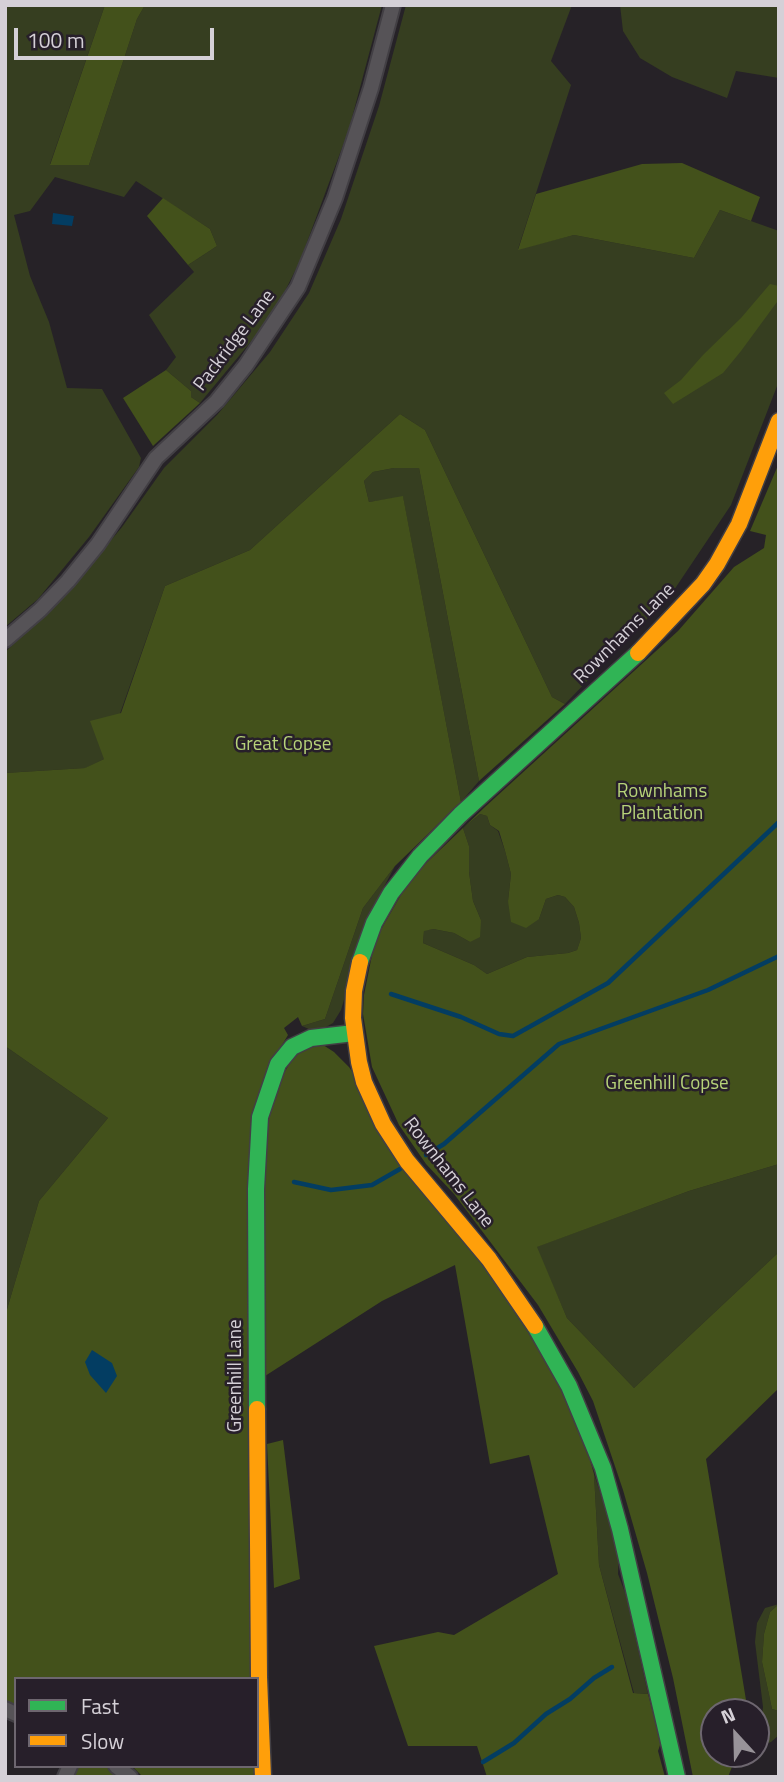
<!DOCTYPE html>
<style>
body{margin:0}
#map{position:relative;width:784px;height:1782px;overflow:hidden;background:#262227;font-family:"Titillium Web",sans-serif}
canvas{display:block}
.frame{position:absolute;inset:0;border:7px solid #d5d0d7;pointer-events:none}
.legend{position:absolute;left:14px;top:1677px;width:245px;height:91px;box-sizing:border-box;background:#271f2a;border:2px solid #6d666f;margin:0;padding:9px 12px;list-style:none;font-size:21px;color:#d5d0d7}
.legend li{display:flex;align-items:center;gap:14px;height:35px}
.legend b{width:35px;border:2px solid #6d666f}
.north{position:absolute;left:700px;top:1698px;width:70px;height:70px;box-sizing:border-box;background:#271f2a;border:2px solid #6d666f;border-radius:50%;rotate:338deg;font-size:19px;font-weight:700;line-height:28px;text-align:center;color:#d5d0d7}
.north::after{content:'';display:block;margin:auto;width:24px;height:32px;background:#989399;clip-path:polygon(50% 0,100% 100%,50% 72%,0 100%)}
.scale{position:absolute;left:14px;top:28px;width:200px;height:32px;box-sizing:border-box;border:4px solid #d5d0d7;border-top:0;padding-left:9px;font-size:21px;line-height:24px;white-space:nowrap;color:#d5d0d7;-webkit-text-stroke:5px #271f2a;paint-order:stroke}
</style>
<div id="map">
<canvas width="784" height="1782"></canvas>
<div class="frame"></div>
<ul class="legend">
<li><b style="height:9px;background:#30b455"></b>Fast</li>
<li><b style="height:9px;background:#ff9f0a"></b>Slow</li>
</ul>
<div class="north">N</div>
<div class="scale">100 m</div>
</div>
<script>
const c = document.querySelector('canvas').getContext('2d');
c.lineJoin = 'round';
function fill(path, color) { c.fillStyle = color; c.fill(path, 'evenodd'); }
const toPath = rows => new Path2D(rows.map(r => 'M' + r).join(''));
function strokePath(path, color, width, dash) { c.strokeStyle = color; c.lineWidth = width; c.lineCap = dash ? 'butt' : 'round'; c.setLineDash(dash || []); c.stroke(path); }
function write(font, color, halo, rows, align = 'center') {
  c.font = font + ' "Titillium Web",sans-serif'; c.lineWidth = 5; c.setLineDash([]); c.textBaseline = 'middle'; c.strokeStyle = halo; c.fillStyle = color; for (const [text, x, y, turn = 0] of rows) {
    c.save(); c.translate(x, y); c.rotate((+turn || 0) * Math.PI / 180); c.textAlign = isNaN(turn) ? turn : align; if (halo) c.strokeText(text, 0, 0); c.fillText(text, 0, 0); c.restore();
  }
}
const green = toPath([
 [5,5,105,5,50,164,89,165,137,19,145,5,382,5,349,129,300,261,273,315,200,403,191,397,191,391,166,370,176,357,149,315,194,272,188,265,217,246,210,229,136,181,124,197,55,177,30,211,14,215,30,276,49,322,67,388,102,389,141,458,139,467,89,537,38,599,5,627],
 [406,5,572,5,551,61,571,85,518,249,574,235,694,258,720,210,779,231,779,381,731,505,672,593,565,704,552,697,425,430,400,414,250,550,165,586,104,759,86,768,5,773,5,652,62,599,122,527,164,468,217,415,270,352,309,293,341,219,379,106],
 [620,5,779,5,779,78,736,71,727,98,672,77,640,58,623,31],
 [394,468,419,468,479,781,461,802,403,497,369,502,364,481,373,472],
 [480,814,487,816,490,825,498,831,505,851,511,874,508,901,539,919,546,899,558,895,565,897,574,907,579,923,581,938,577,950,568,953,527,957,487,974,474,965,423,943,424,930,433,929,454,933,470,942,481,920,473,901,469,872,469,846,463,828],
 [395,866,368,917,341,1010,333,1023,324,1028,311,1030,302,1026,325,1019,363,908],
 [5,1046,108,1118,39,1201,5,1316],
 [779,1164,779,1252,634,1388,567,1318,536,1247,689,1191],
 [594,1474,619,1548,618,1574,626,1595,648,1694,634,1693,599,1565],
 [779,1604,770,1612,764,1634,762,1662,772,1709,779,1711,779,1735,771,1742,762,1745,759,1742,763,1707,755,1642,757,1623,765,1608]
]);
const forest = toPath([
 [105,5,145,5,137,19,89,165,50,165],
 [682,163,760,197,751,221,720,210,694,258,574,235,518,250,536,194,642,164],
 [163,198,210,229,217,246,188,265,147,216],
 [770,284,779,286,777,302,741,351,723,373,673,404,664,393,681,380,703,355,741,318],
 [166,370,191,391,191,397,200,403,153,446,123,398],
 [400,414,425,430,552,697,565,704,479,781,419,468,394,468,373,472,364,481,369,502,403,496,461,802,395,866,363,908,325,1019,302,1026,298,1017,284,1028,288,1035,270,1065,267,1124,278,1083,296,1053,320,1043,334,1052,349,1067,468,1243,531,1329,581,1427,594,1474,599,1565,633,1693,648,1694,661,1742,658,1751,665,1777,487,1777,477,1746,408,1746,374,1646,438,1632,454,1635,558,1574,529,1455,490,1464,455,1265,382,1301,251,1385,253,1679,16,1679,16,1705,5,1701,5,1316,39,1201,108,1118,5,1046,5,773,85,768,104,759,90,721,121,713,165,586,250,550],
 [779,463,779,1164,689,1191,537,1247,567,1318,634,1388,779,1252,779,1388,706,1459,748,1712,714,1712,714,1754,737,1754,728,1777,693,1777,673,1678,647,1573,623,1490,593,1401,578,1372,538,1305,454,1194,426,1164,399,1125,372,1067,363,1014,364,995,375,940,402,893,420,869,486,806,678,631,734,567,764,548,766,535,750,531],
 [480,814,487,816,490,825,499,831,505,851,511,874,508,901,511,922,526,928,539,919,546,899,558,895,565,897,574,907,579,923,581,938,577,950,568,953,527,957,487,974,474,965,423,943,424,931,433,929,454,933,470,942,480,937,481,920,473,901,469,872,469,846,463,828],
 [283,1440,300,1579,274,1588,267,1444],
 [779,1604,779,1711,772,1709,762,1662,764,1634,770,1612],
 [79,1766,106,1766,120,1777,72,1777],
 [132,1766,257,1766,257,1777,143,1777]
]);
const water = toPath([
 [53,213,74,216,72,226,52,224],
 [92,1350,112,1363,117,1376,106,1393,90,1375,85,1362]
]);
const stream = toPath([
 [391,994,461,1017,499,1034,513,1036,608,983,779,822],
 [426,1155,444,1144,559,1044,708,990,779,956],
 [294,1182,331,1190,372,1185,400,1169],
 [483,1762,514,1743,546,1714,570,1699,594,1678,612,1667]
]);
const street = toPath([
 [5,640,40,610,68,581,98,544,156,458,217,401,246,365,298,287,335,198,371,88,393,5],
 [5,1709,16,1714],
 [116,1766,130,1777],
 [65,1777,70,1766]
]);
const fast = toPath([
 [360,962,374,923,391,893,420,856,460,815,638,653],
 [535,1326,569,1386,603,1468,620,1529,677,1777],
 [257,1409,256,1189,260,1117,278,1064,292,1047,311,1038,354,1033]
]);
const slow = toPath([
 [638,653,703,584,717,564,739,524,779,421],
 [360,962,354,991,353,1018,359,1062,364,1082,383,1124,407,1161,489,1259,535,1326],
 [257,1409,259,1677,263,1777]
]);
const streetNames = [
 ["Packridge Lane",235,341,-53],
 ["Rownhams Lane",625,634,-45],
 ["Rownhams Lane",448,1173,52],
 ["Greenhill Lane",236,1376,-90]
];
const parkNames = [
 ["Great Copse",283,745],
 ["Rownhams",662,792],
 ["Plantation",662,814],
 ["Greenhill Copse",667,1084]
];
fill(green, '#363e20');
fill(forest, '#43511b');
fill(water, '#033d62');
strokePath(stream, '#033d62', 4.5);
strokePath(street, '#423f44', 18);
strokePath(fast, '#423f44', 19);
strokePath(slow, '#423f44', 19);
strokePath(street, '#565357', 14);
strokePath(fast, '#30b455', 16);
strokePath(slow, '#ff9f0a', 16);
write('19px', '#d5d0d7', '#271f2a', streetNames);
write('19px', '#b7d379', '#271f2a', parkNames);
</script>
